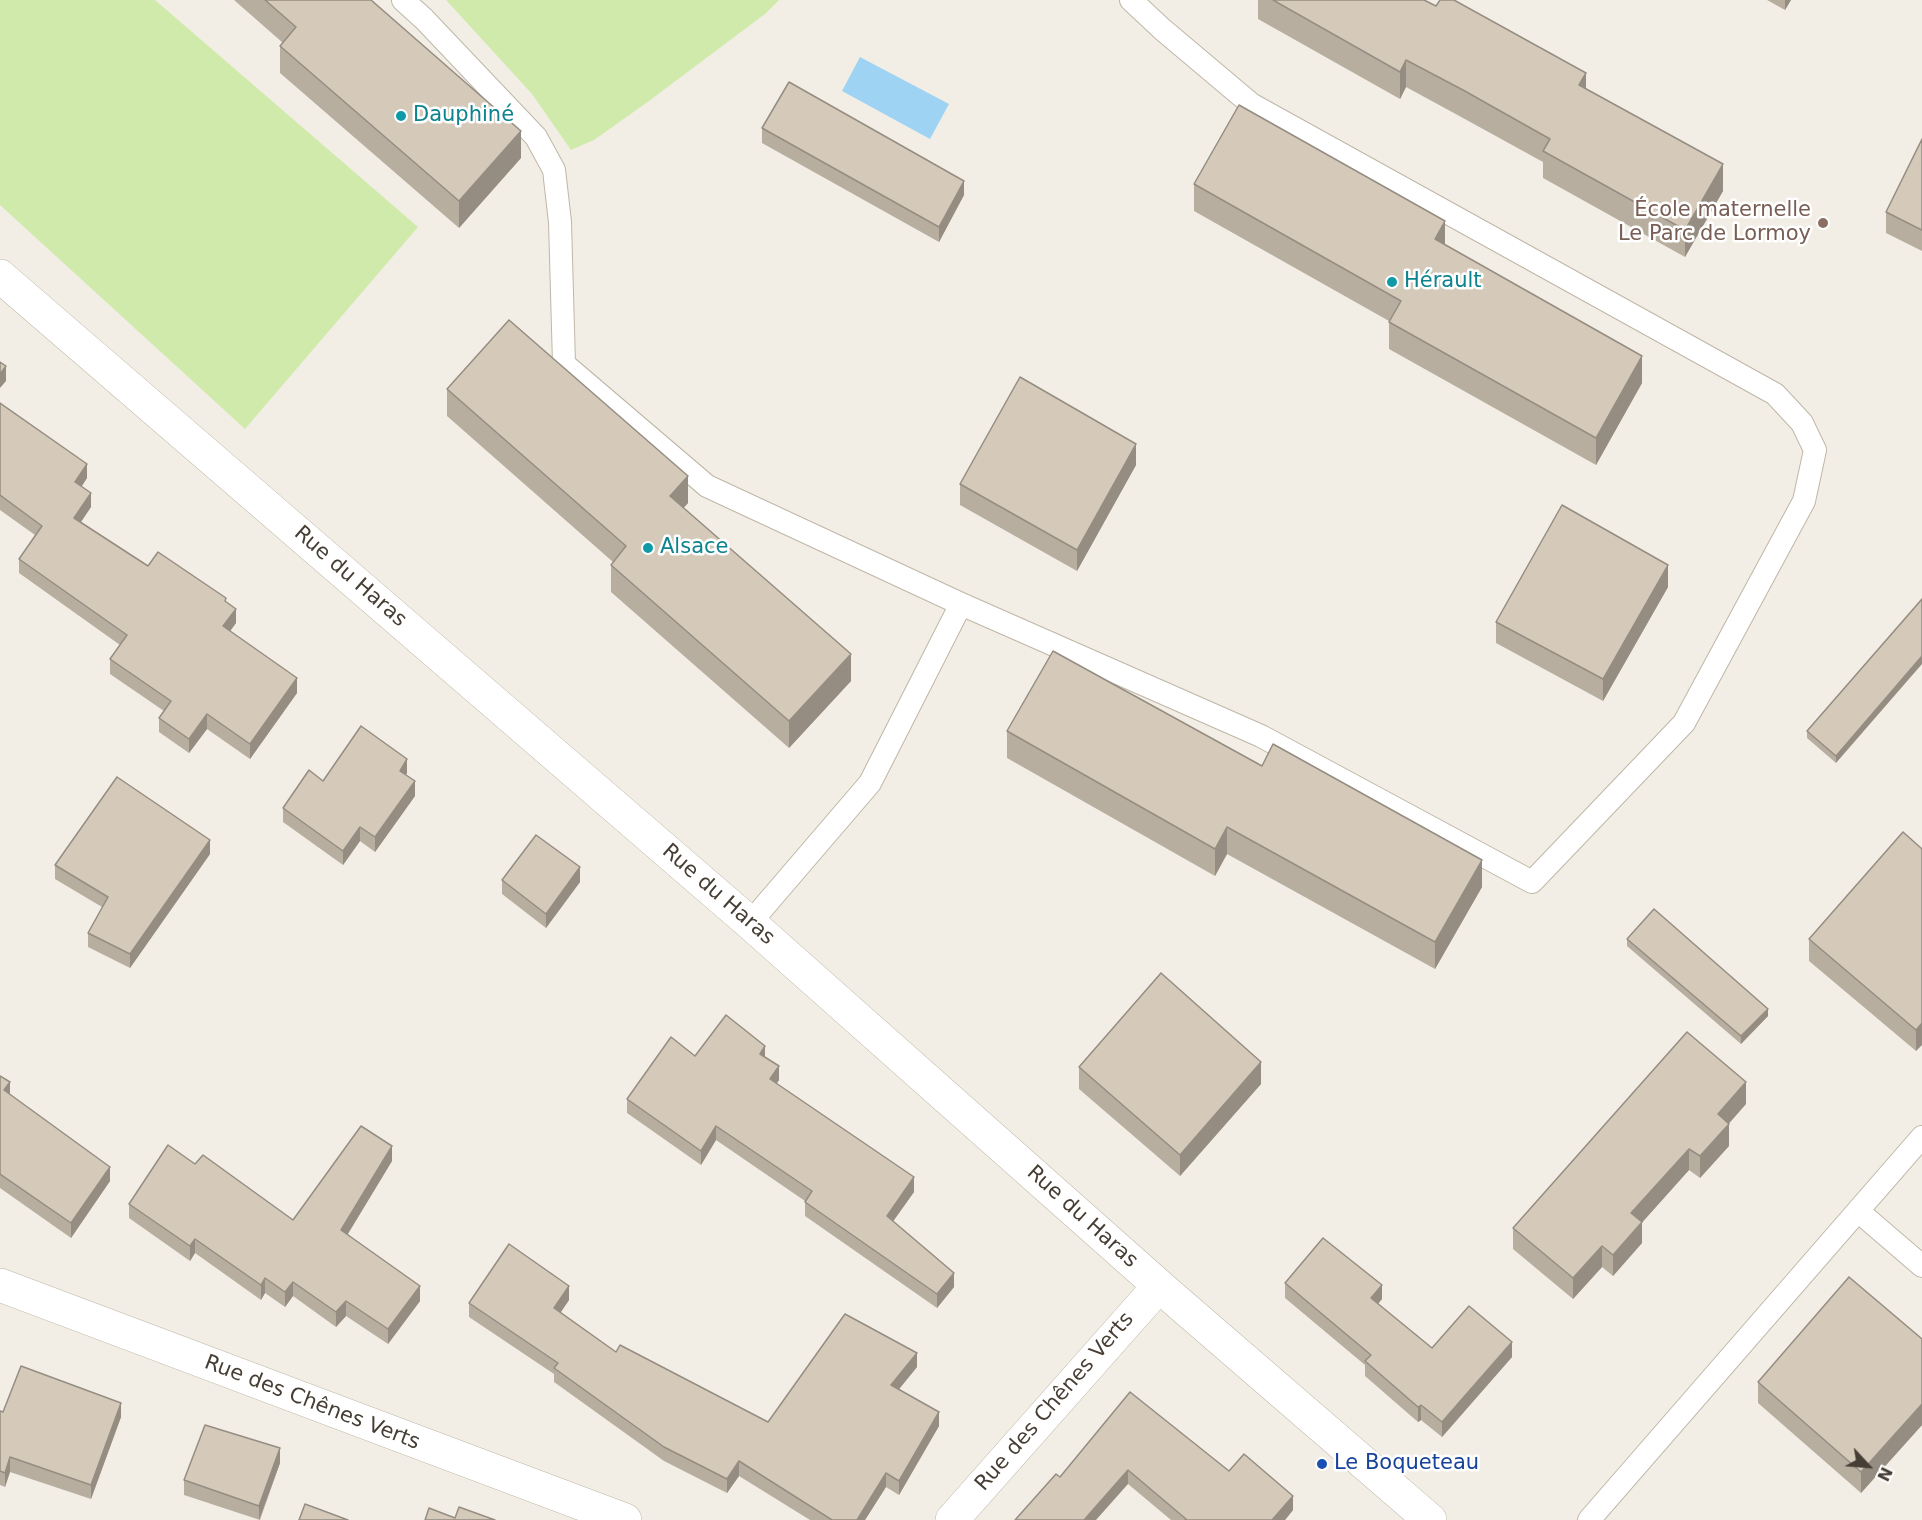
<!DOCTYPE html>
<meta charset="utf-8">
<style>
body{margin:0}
#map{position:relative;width:1922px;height:1520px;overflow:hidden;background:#f3eee5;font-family:"DejaVu Sans",sans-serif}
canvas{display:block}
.north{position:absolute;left:1838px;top:1436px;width:60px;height:60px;-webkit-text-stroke:4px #fff;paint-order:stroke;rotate:116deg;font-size:16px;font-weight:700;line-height:24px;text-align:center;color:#463e34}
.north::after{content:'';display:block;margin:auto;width:21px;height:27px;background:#463e34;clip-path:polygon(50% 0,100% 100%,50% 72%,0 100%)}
</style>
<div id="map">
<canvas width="1922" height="1520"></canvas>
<div class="north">N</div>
</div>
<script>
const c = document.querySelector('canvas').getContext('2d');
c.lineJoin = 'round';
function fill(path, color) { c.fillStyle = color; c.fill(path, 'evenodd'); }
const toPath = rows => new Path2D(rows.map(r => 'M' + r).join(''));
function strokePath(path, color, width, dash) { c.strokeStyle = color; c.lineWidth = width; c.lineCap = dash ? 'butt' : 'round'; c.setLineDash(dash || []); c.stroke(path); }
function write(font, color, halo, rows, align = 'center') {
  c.font = font + ' "DejaVu Sans",sans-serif'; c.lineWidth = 5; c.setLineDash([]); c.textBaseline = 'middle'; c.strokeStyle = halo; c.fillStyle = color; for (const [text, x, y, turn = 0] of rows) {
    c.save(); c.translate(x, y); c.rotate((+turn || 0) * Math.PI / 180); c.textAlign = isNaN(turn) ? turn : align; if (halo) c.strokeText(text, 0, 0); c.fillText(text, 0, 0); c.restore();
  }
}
const green = toPath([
 [0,0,155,0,418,227,245,429,0,205],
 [446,0,779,0,765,14,649,101,594,140,571,150,532,94]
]);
const water = toPath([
 [860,57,949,104,930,139,842,91]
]);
const service = toPath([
 [403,0,424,19,536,137,554,170,560,222,564,364,707,486,961,604,1261,736,1532,882,1684,723,1804,501,1815,450,1802,423,1775,394,1251,104,1162,29,1131,0],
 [750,923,870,783,961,604],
 [1858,1211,1922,1266],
 [1589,1520,1922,1137]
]);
const minor = toPath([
 [0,276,750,923,1166,1292,1430,1520],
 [0,1285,625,1520],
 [952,1520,1159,1286]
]);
const wall = toPath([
 [234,0,371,0,521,158,459,228,280,73,280,46,283,43],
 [1258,0,1424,0,1586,89,1723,191,1685,257,1543,178,1543,162,1463,118,1406,87,1400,99,1258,19],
 [1767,0,1791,0,1785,10],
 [762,128,964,195,939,242,762,143],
 [1922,139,1922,251,1886,233,1886,212],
 [1194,184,1445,245,1642,383,1596,465,1389,349,1389,321,1194,211],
 [447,389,688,503,683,508,851,681,789,748,611,592,611,565,613,562,447,416],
 [0,403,87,478,82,486,91,507,81,522,148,566,226,602,236,623,230,631,297,693,250,759,207,729,189,753,159,732,159,718,164,711,110,674,110,659,120,645,19,573,19,559,35,535,0,510],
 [1136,465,1077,571,960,505,960,484],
 [1668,587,1603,701,1496,643,1496,622],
 [1922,599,1836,763,1807,738,1807,731],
 [1007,731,1482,887,1435,969,1227,854,1215,876,1007,758],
 [407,773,406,775,415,796,375,852,360,841,343,865,283,822,283,808,323,781],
 [1922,849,1916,1051,1809,961,1809,939],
 [210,854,130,968,88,947,88,933,102,907,55,879,55,865],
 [502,880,580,882,546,928,502,894],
 [1627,939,1768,1016,1741,1044,1627,946],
 [695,1056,765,1057,779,1080,776,1084,914,1192,893,1221,954,1287,937,1308,805,1216,805,1201,716,1140,701,1165,627,1113,627,1099],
 [1079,1067,1261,1084,1180,1176,1079,1089],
 [0,1076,10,1094,110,1181,71,1238,0,1188],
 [1746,1104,1728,1124,1729,1146,1700,1178,1689,1170,1642,1222,1642,1243,1613,1276,1602,1267,1573,1299,1513,1249,1513,1228],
 [392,1161,348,1234,420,1301,388,1344,346,1316,336,1327,293,1296,285,1307,265,1293,261,1300,195,1253,190,1261,129,1218,129,1204,195,1164,293,1220],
 [1285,1283,1382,1299,1378,1304,1432,1348,1512,1357,1442,1437,1421,1420,1418,1422,1365,1376,1365,1365,1285,1298],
 [569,1300,561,1312,616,1352,768,1422,917,1367,899,1389,939,1426,899,1495,886,1487,865,1520,810,1520,739,1476,727,1493,664,1461,554,1382,554,1374,469,1317,469,1303],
 [1922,1339,1922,1425,1861,1493,1758,1403,1758,1382],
 [1130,1392,1229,1471,1293,1510,1285,1520,1171,1520,1128,1484,1060,1477],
 [0,1411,3,1412,121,1417,91,1499,10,1472,5,1487,0,1485],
 [280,1463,260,1520,184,1495,184,1480]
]);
const shadedWall = toPath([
 [1785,0,1791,0,1785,10],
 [1406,60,1406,87,1400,99,1400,72],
 [1586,73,1586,100,1579,85],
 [521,131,521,158,459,228,459,201],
 [1723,164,1723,191,1685,257,1685,230],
 [964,181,964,195,939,242,939,227],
 [1445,221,1445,248,1435,239],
 [1642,356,1642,383,1596,465,1596,438],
 [6,366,6,381,0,388,0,374],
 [1136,444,1136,465,1077,571,1077,550],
 [87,464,87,478,75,496,75,482],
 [688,476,688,503,670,523,670,496],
 [91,493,91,507,74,532,74,518],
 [1668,565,1668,587,1603,701,1603,679],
 [236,609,236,623,223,641,223,626],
 [851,654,851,681,789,748,789,721],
 [1922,656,1922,664,1836,763,1836,756],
 [297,678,297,693,250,759,250,744],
 [207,714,207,729,189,753,189,739],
 [407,759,407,773,400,786,400,771],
 [415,781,415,796,375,852,375,837],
 [360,827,360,841,343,865,343,851],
 [1227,827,1227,854,1215,876,1215,849],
 [210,840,210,854,130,968,130,954],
 [1482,860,1482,887,1435,969,1435,942],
 [580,867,580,882,546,928,546,914],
 [1768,1009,1768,1016,1741,1044,1741,1036],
 [1922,1023,1922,1045,1916,1051,1916,1030],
 [765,1046,765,1060,760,1054],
 [1261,1062,1261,1084,1180,1176,1180,1155],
 [779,1066,779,1080,770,1094,770,1079],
 [10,1082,10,1097,4,1090],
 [1746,1082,1746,1104,1718,1136,1718,1114],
 [1729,1124,1729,1146,1700,1178,1700,1156],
 [716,1126,716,1140,701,1165,701,1151],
 [392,1146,392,1161,341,1245,341,1230],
 [1689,1149,1689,1170,1631,1235,1631,1213],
 [110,1167,110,1181,71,1238,71,1223],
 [914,1177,914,1192,887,1230,887,1216],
 [1642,1222,1642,1243,1613,1276,1613,1255],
 [195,1239,195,1253,190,1261,190,1246],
 [1602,1246,1602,1267,1573,1299,1573,1278],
 [954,1273,954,1287,937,1308,937,1294],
 [265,1278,265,1293,261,1300,261,1285],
 [293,1282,293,1296,285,1307,285,1292],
 [1382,1285,1382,1299,1371,1312,1371,1298],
 [420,1286,420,1301,388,1344,388,1329],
 [569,1286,569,1300,554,1322,554,1308],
 [346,1301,346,1316,336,1327,336,1312],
 [1512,1342,1512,1357,1442,1437,1442,1422],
 [917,1353,917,1367,891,1399,891,1385],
 [121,1403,121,1417,91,1499,91,1485],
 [1922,1404,1922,1425,1861,1493,1861,1472],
 [1421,1405,1421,1420,1418,1422,1418,1407],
 [939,1412,939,1426,899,1495,899,1481],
 [280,1448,280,1463,259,1520,259,1506],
 [10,1457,10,1472,5,1487,5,1473],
 [739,1461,739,1476,727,1493,727,1479],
 [1128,1470,1128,1484,1096,1520,1084,1520],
 [886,1473,886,1487,865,1520,857,1520],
 [1293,1496,1293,1510,1285,1520,1272,1520]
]);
const building = toPath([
 [265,0,371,0,521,131,459,201,280,46,296,27,265,0],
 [1273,0,1424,0,1436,6,1440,0,1454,0,1586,73,1579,85,1723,164,1685,230,1543,151,1550,139,1463,90,1406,60,1400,72,1273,0],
 [789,82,964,181,939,227,762,128,789,82],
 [1239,105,1445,221,1435,239,1642,356,1596,438,1389,322,1401,301,1194,184,1239,105],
 [1922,139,1922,230,1886,212,1922,139],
 [509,320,688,476,670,496,851,654,789,721,611,565,626,546,447,389,509,320],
 [0,362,6,366,0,374,0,362],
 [1020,377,1136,444,1077,550,960,484,1020,377],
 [0,403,87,464,75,482,91,493,74,518,148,566,158,552,226,598,225,601,236,609,223,626,297,678,250,744,207,714,189,739,159,718,171,701,110,659,127,635,19,559,42,526,0,495,0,403],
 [1562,505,1668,565,1603,679,1496,622,1562,505],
 [1922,599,1922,656,1836,756,1807,731,1922,599],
 [1053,651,1262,766,1273,744,1482,860,1435,942,1227,827,1215,849,1007,731,1053,651],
 [361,726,407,759,400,771,415,781,375,837,360,827,343,851,283,808,309,770,323,781,361,726],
 [117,777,210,840,130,954,88,933,108,897,55,865,117,777],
 [1903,832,1922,849,1922,1023,1916,1030,1809,939,1903,832],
 [536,835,580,867,546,914,502,880,536,835],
 [1654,909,1768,1009,1741,1036,1627,939,1654,909],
 [1161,973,1261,1062,1180,1155,1079,1067,1161,973],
 [726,1015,765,1046,760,1054,779,1066,770,1079,914,1177,887,1216,954,1273,937,1294,805,1202,812,1191,716,1126,701,1151,627,1099,671,1037,695,1056,726,1015],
 [1687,1032,1746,1082,1718,1114,1729,1124,1700,1156,1689,1149,1631,1213,1642,1222,1613,1255,1602,1246,1573,1278,1513,1228,1687,1032],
 [0,1076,10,1082,4,1090,110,1167,71,1223,0,1174,0,1076],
 [361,1126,392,1146,341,1230,420,1286,388,1329,346,1301,336,1312,293,1282,285,1292,265,1278,261,1285,195,1239,190,1246,129,1204,168,1145,195,1164,203,1155,293,1220,361,1126],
 [1323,1238,1382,1285,1371,1298,1432,1348,1469,1306,1512,1342,1442,1422,1421,1405,1418,1407,1365,1361,1371,1355,1285,1283,1323,1238],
 [509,1244,569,1286,554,1308,616,1352,620,1345,768,1422,845,1314,917,1353,891,1385,939,1412,899,1481,886,1473,857,1520,832,1520,739,1461,727,1479,664,1447,554,1368,558,1363,469,1303,509,1244],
 [1849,1277,1922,1339,1922,1404,1861,1472,1758,1382,1849,1277],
 [21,1366,121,1403,91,1485,10,1457,5,1473,0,1471,0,1411,3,1412,21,1366],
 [1130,1392,1229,1471,1244,1454,1293,1496,1272,1520,1185,1520,1186,1519,1128,1470,1084,1520,1015,1520,1056,1474,1060,1477,1130,1392],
 [205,1425,280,1448,259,1506,184,1480,205,1425],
 [305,1504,348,1520,299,1520,305,1504],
 [459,1507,495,1520,425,1520,429,1508,455,1518,459,1507]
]);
const markers = [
 [401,116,6,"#0f9aa8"],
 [1823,223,6,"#8d6e63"],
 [1392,282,6,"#0f9aa8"],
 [648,548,6,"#0f9aa8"],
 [1322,1464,6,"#1a4fb4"]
];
const cultureNames = [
 ["Dauphiné",413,116],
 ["Hérault",1404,282],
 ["Alsace",660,548]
];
const educationNames = [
 ["École maternelle",1811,211],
 ["Le Parc de Lormoy",1811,235]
];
const streetNames = [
 ["Rue du Haras",350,577,41],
 ["Rue du Haras",718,895,41],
 ["Rue du Haras",1082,1217,42],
 ["Rue des Chênes Verts",1055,1402,-49],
 ["Rue des Chênes Verts",312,1403,21]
];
const transitNames = [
 ["Le Boqueteau",1334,1464]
];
fill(green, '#d0eaac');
fill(water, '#9ed3f3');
strokePath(service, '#bfb6a7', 24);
strokePath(minor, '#bfb6a7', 34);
strokePath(service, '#fff', 22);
strokePath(minor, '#fff', 33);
fill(wall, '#b7aea0');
fill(shadedWall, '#958d82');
fill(building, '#d5caba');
strokePath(building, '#958d82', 1.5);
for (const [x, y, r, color] of markers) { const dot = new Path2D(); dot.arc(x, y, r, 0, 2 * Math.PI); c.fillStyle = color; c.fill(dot); strokePath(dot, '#fff', 2); }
write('21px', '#0d838f', '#fff', cultureNames, 'left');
write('21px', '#785e54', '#fff', educationNames, 'right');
write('21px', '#463e34', '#fff', streetNames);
write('21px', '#164399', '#fff', transitNames, 'left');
</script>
